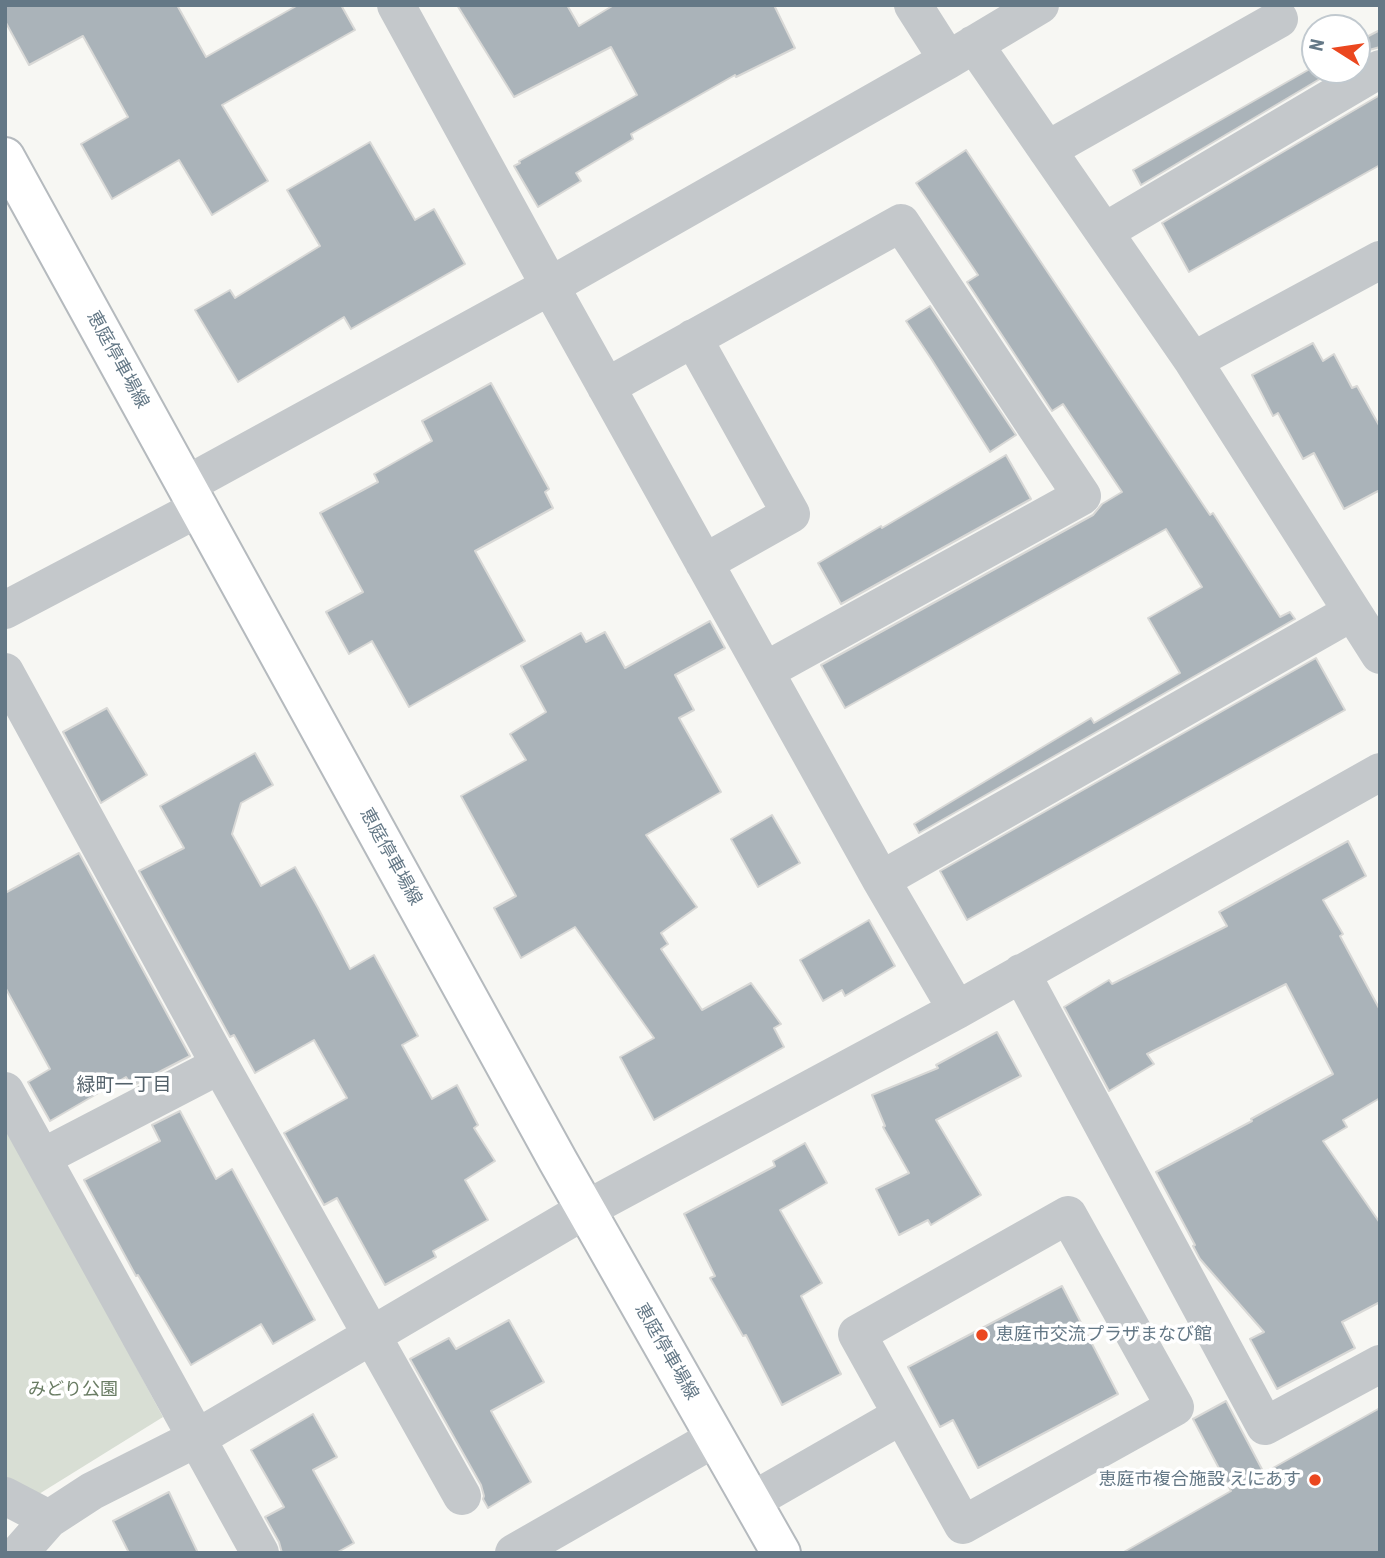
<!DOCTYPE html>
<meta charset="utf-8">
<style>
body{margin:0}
#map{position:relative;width:1385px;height:1558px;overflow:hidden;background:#f7f7f3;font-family:"Roboto Condensed",sans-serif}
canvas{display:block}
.frame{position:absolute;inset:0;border:7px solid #647886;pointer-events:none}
.north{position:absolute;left:1301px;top:14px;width:70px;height:70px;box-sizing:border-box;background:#fff;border:2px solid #c1c9cf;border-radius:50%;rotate:282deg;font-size:19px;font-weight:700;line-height:28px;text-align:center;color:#647886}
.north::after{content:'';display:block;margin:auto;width:24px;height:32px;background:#eb471f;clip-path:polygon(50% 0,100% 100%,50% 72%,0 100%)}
</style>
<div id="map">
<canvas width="1385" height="1558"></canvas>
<div class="frame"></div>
<div class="north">N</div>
</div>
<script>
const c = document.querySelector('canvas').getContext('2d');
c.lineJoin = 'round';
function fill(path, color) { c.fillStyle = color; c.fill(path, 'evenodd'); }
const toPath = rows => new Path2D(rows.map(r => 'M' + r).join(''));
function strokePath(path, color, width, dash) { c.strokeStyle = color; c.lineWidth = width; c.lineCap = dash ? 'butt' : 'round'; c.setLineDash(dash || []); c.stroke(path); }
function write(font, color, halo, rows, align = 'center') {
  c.font = font + ' "Roboto Condensed","Noto Sans JP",sans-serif'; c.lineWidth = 7; c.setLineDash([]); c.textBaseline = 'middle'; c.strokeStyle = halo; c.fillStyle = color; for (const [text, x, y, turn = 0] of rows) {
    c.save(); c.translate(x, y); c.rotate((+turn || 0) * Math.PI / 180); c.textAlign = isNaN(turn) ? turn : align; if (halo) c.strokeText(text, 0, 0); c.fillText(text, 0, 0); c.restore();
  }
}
const green = toPath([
 [5,1123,163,1417,39,1494,5,1477]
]);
const building = toPath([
 [5,5,177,5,206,57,298,5,341,5,355,30,222,105,268,181,212,215,179,160,112,199,81,144,128,117,83,36,29,65,5,21,5,5],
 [457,5,567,5,579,26,614,5,774,5,795,48,736,77,735,75,631,134,633,139,576,173,581,181,538,207,514,166,520,163,519,161,637,95,611,47,514,97,457,5],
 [1380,30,1380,47,1369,50,1357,57,1357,42,1380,30],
 [1315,66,1315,70,1335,70,1141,185,1133,170,1315,66],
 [1380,95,1380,165,1189,272,1162,223,1380,95],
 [370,142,415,220,434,209,465,264,351,329,344,317,238,382,195,310,230,290,235,298,320,246,287,190,370,142],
 [966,150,1210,515,1213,513,1280,617,1290,612,1295,619,919,833,914,824,1091,718,1094,723,1180,673,1148,618,1202,587,1166,529,845,708,821,665,1093,515,1102,504,1122,492,1063,404,1052,411,967,282,978,275,916,183,966,150],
 [930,306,1016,435,990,452,932,360,906,321,930,306],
 [1313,343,1323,361,1334,354,1352,388,1357,386,1380,427,1380,490,1344,509,1314,453,1303,459,1278,413,1273,416,1252,375,1313,343],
 [491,383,549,489,545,492,553,508,475,551,525,641,409,707,372,641,349,654,326,612,363,592,320,513,378,482,374,474,432,441,422,421,491,383],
 [1006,455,1031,499,841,604,818,563,881,526,882,528,1006,455],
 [710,621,725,648,675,675,694,710,679,718,721,792,646,835,697,907,661,933,668,944,661,949,702,1010,751,983,781,1024,774,1028,784,1047,654,1120,620,1057,654,1038,575,927,521,958,494,908,516,896,461,796,526,760,510,734,546,712,521,666,581,633,586,642,605,632,625,668,710,621],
 [1316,658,1345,710,967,920,940,871,1316,658],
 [107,708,147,775,101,803,63,732,107,708],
 [255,753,273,785,241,803,232,834,261,886,295,867,318,908,350,969,374,955,418,1036,402,1045,432,1099,457,1085,478,1125,474,1128,495,1161,465,1180,488,1220,433,1251,436,1257,385,1285,337,1198,324,1205,284,1133,347,1098,314,1040,255,1073,234,1035,230,1037,139,871,184,848,160,806,255,753],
 [772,815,800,863,758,887,731,839,772,815],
 [1348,841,1366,876,1323,900,1343,934,1340,936,1380,1010,1380,1098,1343,1120,1347,1127,1323,1141,1380,1223,1380,1302,1342,1322,1355,1348,1277,1389,1250,1339,1264,1332,1200,1259,1193,1246,1195,1245,1156,1172,1252,1121,1251,1119,1333,1074,1286,984,1147,1054,1154,1064,1109,1091,1064,1007,1109,980,1112,984,1227,926,1219,912,1348,841],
 [79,853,190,1056,132,1086,126,1077,50,1121,28,1082,50,1069,5,987,5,893,79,853],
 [869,920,895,966,845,996,842,990,823,1001,800,960,869,920],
 [997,1032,1021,1076,936,1120,981,1195,931,1225,928,1220,899,1235,876,1189,909,1173,883,1127,885,1126,872,1095,938,1068,936,1065,997,1032],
 [180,1111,216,1179,232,1169,315,1320,273,1344,261,1324,191,1365,138,1275,136,1276,84,1180,160,1141,152,1125,180,1111],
 [805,1143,827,1183,780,1210,822,1283,801,1296,841,1374,782,1405,746,1335,743,1336,710,1278,715,1276,684,1214,775,1166,773,1161,805,1143],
 [1062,1286,1118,1394,978,1468,953,1420,940,1427,908,1367,1062,1286],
 [509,1320,544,1382,491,1411,531,1482,488,1508,483,1499,484,1496,481,1485,410,1359,449,1338,456,1349,509,1320],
 [1226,1401,1264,1473,1380,1408,1380,1553,1122,1553,1231,1491,1193,1419,1226,1401],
 [313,1414,337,1457,313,1470,354,1543,336,1553,282,1553,279,1542,265,1517,284,1507,251,1450,313,1414],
 [169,1492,198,1553,129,1553,113,1521,169,1492]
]);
const minor = toPath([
 [396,5,550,286,881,880,957,1010],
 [913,5,948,60],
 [974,44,1193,361,1380,655],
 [1047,150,1279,19],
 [1104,232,1380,69],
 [693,338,791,514,704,563],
 [1193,361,1380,260],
 [606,387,901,223,1082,496,765,671],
 [186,485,550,286,948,60,1040,5],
 [5,610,199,508],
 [5,672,220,1065,462,1496],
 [881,880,1352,612],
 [1021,973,1265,1426,1380,1364],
 [5,1091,260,1553],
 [43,1157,220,1065],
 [5,1496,49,1519],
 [752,1501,902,1415,857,1334,1068,1215,1175,1407,963,1525,902,1415],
 [19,1553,49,1519,92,1491,197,1438,585,1210,957,1010,1380,772],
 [514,1553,715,1438]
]);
const major = toPath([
 [5,157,558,1161,781,1553]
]);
const markers = [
 [982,1335,7,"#eb471f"],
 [1315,1480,7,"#eb471f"]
];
const streetNames = [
 ["恵庭停車場線",117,360,61],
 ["恵庭停車場線",390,857,61],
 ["恵庭停車場線",666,1352,60]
];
const poiNames = [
 ["恵庭市交流プラザまなび館",996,1335],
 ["恵庭市複合施設 えにあす",1301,1480,"right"]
];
const parkNames = [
 ["みどり公園",73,1390]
];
const neighbourhoodNames = [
 ["緑町一丁目",124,1086]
];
fill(green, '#d8ded4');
fill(building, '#aab3b9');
strokePath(building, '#d8d8d6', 2);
strokePath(major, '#b5babe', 42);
strokePath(minor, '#c4c8cb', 38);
strokePath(major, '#fff', 38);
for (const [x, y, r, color] of markers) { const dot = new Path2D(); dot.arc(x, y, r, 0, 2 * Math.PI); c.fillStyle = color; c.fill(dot); strokePath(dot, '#fff', 2.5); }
write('18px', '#647886', '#fff', streetNames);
write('18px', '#647886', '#fff', poiNames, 'left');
write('18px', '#697c63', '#fff', parkNames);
write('19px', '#53616a', '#fff', neighbourhoodNames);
</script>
